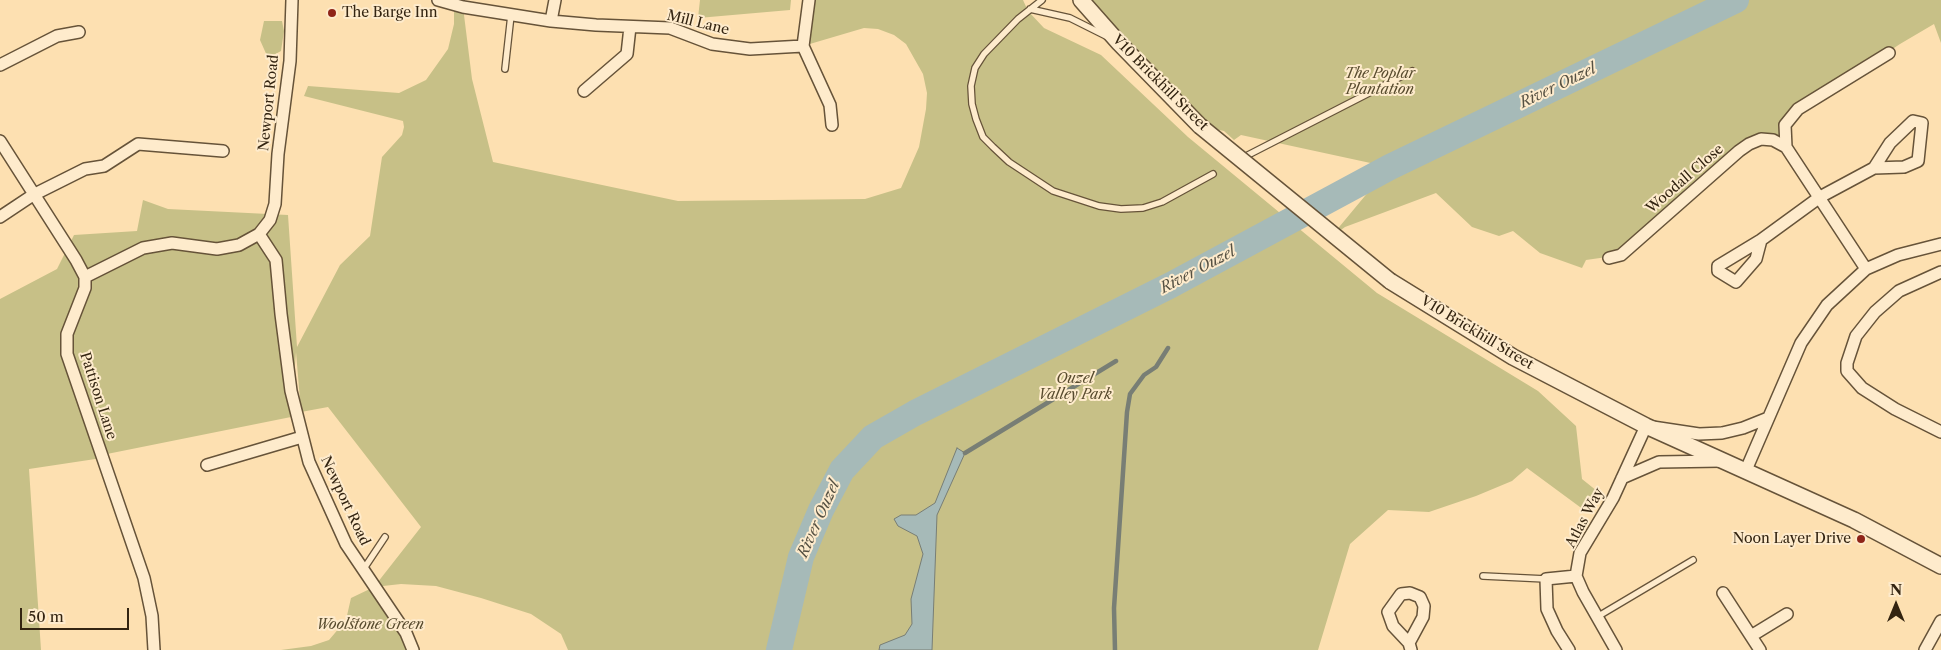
<!DOCTYPE html>
<style>
body{margin:0}
#map{position:relative;width:1941px;height:650px;overflow:hidden;background:#fde0b1;font-family:"Libre Caslon Text",serif}
canvas{display:block}
.north{position:absolute;left:1871px;top:580px;width:50px;height:50px;-webkit-text-stroke:4px #feebcc;paint-order:stroke;rotate:0deg;font-size:14px;font-weight:700;line-height:20px;text-align:center;color:#332411}
.north::after{content:'';display:block;margin:auto;width:18px;height:22px;background:#332411;clip-path:polygon(50% 0,100% 100%,50% 72%,0 100%)}
.scale{position:absolute;left:20px;top:608px;width:109px;height:22px;box-sizing:border-box;border:2px solid #332411;border-top:0;padding-left:6px;font-size:15px;line-height:18px;white-space:nowrap;color:#332411;-webkit-text-stroke:4px #feebcc;paint-order:stroke}
</style>
<div id="map">
<canvas width="1941" height="650"></canvas>
<div class="north">N</div>
<div class="scale">50 m</div>
</div>
<script>
const c = document.querySelector('canvas').getContext('2d');
c.lineJoin = 'round';
function fill(path, color) { c.fillStyle = color; c.fill(path, 'evenodd'); }
const toPath = rows => new Path2D(rows.map(r => 'M' + r).join(''));
function strokePath(path, color, width, dash) { c.strokeStyle = color; c.lineWidth = width; c.lineCap = dash ? 'butt' : 'round'; c.setLineDash(dash || []); c.stroke(path); }
function write(font, color, halo, rows, align = 'center') {
  c.font = font + ' "Libre Caslon Text",serif'; c.lineWidth = 4; c.setLineDash([]); c.textBaseline = 'middle'; c.strokeStyle = halo; c.fillStyle = color; for (const [text, x, y, turn = 0] of rows) {
    c.save(); c.translate(x, y); c.rotate((+turn || 0) * Math.PI / 180); c.textAlign = isNaN(turn) ? turn : align; if (halo) c.strokeText(text, 0, 0); c.fillText(text, 0, 0); c.restore();
  }
}
const green = toPath([
 [700,0,791,0,790,10,698,18],
 [809,0,1023,0,1028,11,1044,28,1101,55,1188,137,1377,293,1538,391,1576,426,1582,479,1597,491,1584,510,1527,468,1512,481,1476,496,1429,512,1388,510,1350,544,1318,650,568,650,561,634,531,614,481,598,436,586,401,584,374,587,413,650,281,650,311,646,329,640,346,620,351,598,374,587,421,527,328,407,301,412,296,352,291,417,102,455,102,458,29,469,41,650,0,650,0,299,57,269,74,235,137,231,143,200,168,209,288,215,297,347,340,265,370,236,382,157,402,135,404,127,403,121,304,96,308,86,399,93,426,80,448,49,454,24,454,5,463,7,472,79,493,162,678,201,865,199,901,188,919,147,926,109,927,93,923,74,906,44,894,35,878,29,864,28,803,46],
 [1081,0,1941,0,1941,43,1934,24,1900,44,1789,118,1786,147,1761,139,1621,255,1586,260,1582,268,1540,253,1513,231,1499,236,1472,227,1436,193,1345,227,1330,238,1389,167,1241,135,1234,140,1224,131,1200,126],
 [264,21,282,21,284,31,281,51,268,58,260,40]
]);
const water = toPath([
 [957,448,965,453,937,515,932,650,879,650,880,645,905,635,912,624,911,599,923,554,917,536,898,526,894,519,901,515,916,515,935,503,957,448]
]);
const stream = toPath([
 [965,453,1116,361],
 [1115,650,1114,608,1127,412,1130,394,1144,375,1156,367,1168,348]
]);
const river = toPath([
 [779,650,801,557,821,510,842,470,873,437,915,413,1171,285,1390,167,1736,0]
]);
const service = toPath([
 [1042,0,1018,19,984,54,975,68,971,86,972,104,976,119,983,137,993,147,1009,162,1053,191,1099,206,1121,209,1143,208,1162,202,1213,174],
 [1030,9,1070,18,1106,36],
 [505,69,511,15],
 [1248,155,1412,71],
 [363,570,385,537],
 [1483,576,1546,579],
 [1597,617,1693,560]
]);
const minor = toPath([
 [438,0,463,7,551,21,596,25,670,28,712,44,750,49,803,46,809,0],
 [551,21,555,0],
 [803,46,830,105,832,125],
 [0,65,57,36,79,32],
 [584,91,627,54,630,27],
 [0,141,76,260,85,277,85,288,67,334,67,354,144,578,152,616,154,650],
 [1786,147,1785,125,1798,109,1889,53],
 [0,217,33,195,85,169,104,166,138,144,223,151],
 [259,234,276,260,281,314,291,391,309,462,346,544,406,633,413,650],
 [1761,240,1756,259,1736,282,1718,271,1718,266,1761,240,1820,197,1874,168,1890,143,1913,121,1922,123,1918,161,1904,167,1874,168],
 [1609,258,1621,255,1739,151,1749,144,1761,139,1773,140,1786,147,1866,269],
 [1941,272,1899,291,1875,312,1856,336,1847,363,1847,371,1862,388,1895,409,1941,432],
 [85,277,143,248,172,243,217,249,239,245,259,234,270,220,275,204,278,154,290,61,292,0],
 [207,465,302,437],
 [1746,470,1801,343,1827,305,1866,269,1898,255,1941,244],
 [1622,478,1659,462,1721,461],
 [1723,593,1760,650],
 [1751,636,1787,614],
 [1409,643,1423,617,1424,606,1420,597,1410,593,1401,594,1388,612,1393,626,1409,643,1411,650],
 [1569,650,1557,631,1547,609,1546,579,1576,576],
 [1616,650,1583,592,1576,576,1580,553,1613,498,1646,426,1699,434,1722,433,1743,428,1768,418],
 [1925,650,1941,621]
]);
const tertiary = toPath([
 [1081,0,1119,43,1200,126],
 [1390,281,1513,357,1646,426,1854,520,1941,566]
]);
const tertiaryBridge = toPath([
 [1200,126,1390,281]
]);
const markers = [
 [332,13,5,"#8f2418"],
 [1861,539,5,"#8f2418"]
];
const poiNames = [
 ["The Barge Inn",342,13],
 ["Noon Layer Drive",1851,539,"right"]
];
const streetNames = [
 ["Mill Lane",698,23,14],
 ["V10 Brickhill Street",1160,83,45],
 ["Newport Road",269,103,-84],
 ["Woodall Close",1685,179,-41],
 ["V10 Brickhill Street",1477,333,31],
 ["Pattison Lane",98,396,72],
 ["Newport Road",345,501,65],
 ["Atlas Way",1585,518,-62]
];
const parkNames = [
 ["The Poplar",1380,74],
 ["Plantation",1380,90],
 ["Ouzel",1075,379],
 ["Valley Park",1075,395],
 ["Woolstone Green",370,625]
];
const waterNames = [
 ["River Ouzel",1558,86,-26],
 ["River Ouzel",1198,270,-28],
 ["River Ouzel",819,519,-66]
];
fill(green, '#c7c087');
fill(water, '#a6bab8');
strokePath(water, '#787e75', 1);
strokePath(stream, '#787e75', 4.5);
strokePath(river, '#a6bab8', 26);
strokePath(service, '#665339', 8);
strokePath(minor, '#665339', 14);
strokePath(tertiary, '#665339', 18);
strokePath(service, '#feebcc', 5.5);
strokePath(minor, '#feebcc', 11);
strokePath(tertiary, '#feebcc', 15);
strokePath(tertiaryBridge, '#665339', 18, []);
strokePath(tertiaryBridge, '#feebcc', 15);
for (const [x, y, r, color] of markers) { const dot = new Path2D(); dot.arc(x, y, r, 0, 2 * Math.PI); c.fillStyle = color; c.fill(dot); strokePath(dot, '#feebcc', 2); }
write('14px', '#332411', '#feebcc', poiNames, 'left');
write('14px', '#332411', '#feebcc', streetNames);
write('italic 14px', '#584b2e', '#feebcc', parkNames);
write('italic 15px', '#565143', '#feebcc', waterNames);
</script>
